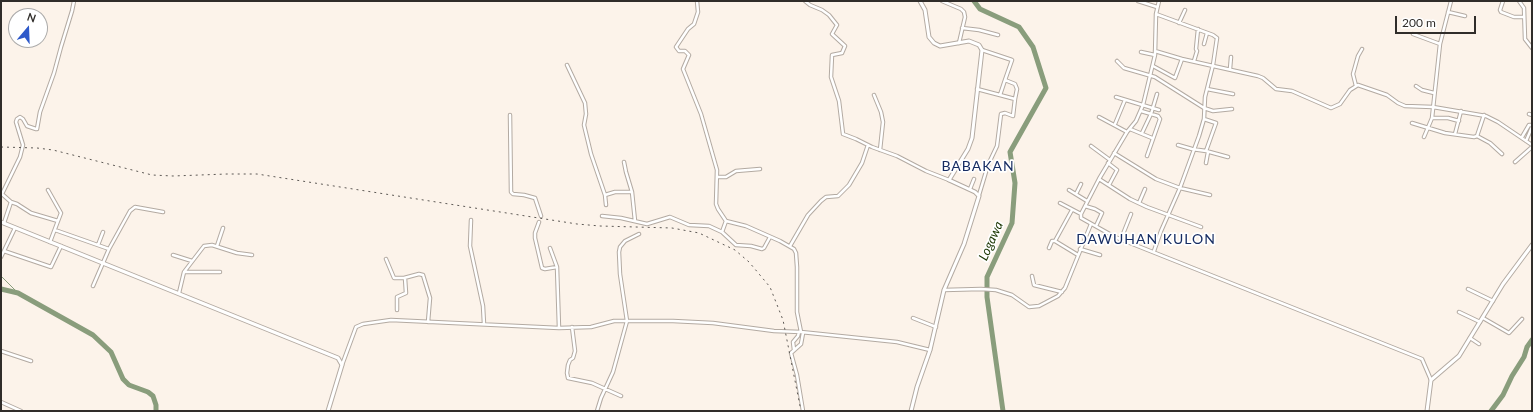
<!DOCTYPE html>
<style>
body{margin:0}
#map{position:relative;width:1533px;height:412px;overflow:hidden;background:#fcf3ea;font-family:Lato,sans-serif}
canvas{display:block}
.frame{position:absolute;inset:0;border:2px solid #302d2a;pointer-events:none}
.north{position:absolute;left:8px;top:8px;width:40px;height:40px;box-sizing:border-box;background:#fff;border:1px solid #acabaa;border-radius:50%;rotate:19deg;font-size:11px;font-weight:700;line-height:16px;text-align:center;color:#302d2a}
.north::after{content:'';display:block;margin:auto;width:14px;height:18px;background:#2e59c9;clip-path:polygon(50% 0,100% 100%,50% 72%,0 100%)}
.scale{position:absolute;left:1395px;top:16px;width:81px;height:18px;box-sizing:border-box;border:2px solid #302d2a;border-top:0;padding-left:5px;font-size:12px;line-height:14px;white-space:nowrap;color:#302d2a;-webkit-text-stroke:3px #fff;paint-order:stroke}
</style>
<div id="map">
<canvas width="1533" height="412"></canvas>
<div class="frame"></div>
<div class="north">N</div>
<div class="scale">200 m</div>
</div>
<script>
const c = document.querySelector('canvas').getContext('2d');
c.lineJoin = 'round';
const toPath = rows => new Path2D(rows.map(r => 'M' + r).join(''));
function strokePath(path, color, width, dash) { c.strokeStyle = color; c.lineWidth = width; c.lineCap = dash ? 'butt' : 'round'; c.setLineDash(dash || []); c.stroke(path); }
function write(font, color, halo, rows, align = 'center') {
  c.font = font + ' Lato,sans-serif'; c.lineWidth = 3.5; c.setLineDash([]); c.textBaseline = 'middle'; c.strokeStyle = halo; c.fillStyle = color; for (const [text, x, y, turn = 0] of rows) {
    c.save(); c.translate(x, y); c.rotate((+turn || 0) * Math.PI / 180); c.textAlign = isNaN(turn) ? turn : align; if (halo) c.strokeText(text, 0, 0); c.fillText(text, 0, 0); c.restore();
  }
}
const stream = toPath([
 [1,276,18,293]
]);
const river = toPath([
 [974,1,980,9,1019,27,1033,47,1046,88,1010,152,1015,183,1012,223,987,277,987,297,1003,411],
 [1,289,18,293,93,335,111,352,123,379,129,385,148,392,153,396,156,405,156,411],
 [1491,411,1503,395,1512,376,1524,357,1527,347,1532,340]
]);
const street = toPath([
 [805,1,810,5,822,10,829,15,837,25,832,34,845,46,842,53,832,55,831,77,839,101,843,134,856,139,872,147,897,156,926,171,949,180],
 [942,1,961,9,964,12,965,17,959,43],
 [1138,1,1157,7],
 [1159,1,1156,14,1155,55,1143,105,1136,121,1127,132,1099,179,1081,214,1081,218,1115,237,1422,359,1431,380],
 [1503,1,1500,10,1501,12,1514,17,1524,17],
 [1519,1,1524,8,1525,39,1532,48],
 [1448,12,1465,16],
 [1179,23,1185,10],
 [962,28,979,30,998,35],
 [1413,34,1440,44],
 [1204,44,1207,33],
 [1155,51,1182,59,1258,76,1263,78,1276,89,1292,91,1331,108,1340,104,1350,90,1358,85,1387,95,1398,103,1405,106,1433,107,1486,116,1498,122,1532,145],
 [1141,52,1155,55],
 [1117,61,1124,68,1155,77,1204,108,1213,111,1232,109],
 [1194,61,1197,51,1196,49,1198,29],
 [567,65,585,103,586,114,584,125,591,154,605,195,615,192,632,192],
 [1153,66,1175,78,1182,59],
 [1230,69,1231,57],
 [1356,86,1353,74,1358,56,1362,49],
 [1416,86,1422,90,1434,93],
 [977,89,1015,99],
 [1207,89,1233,94],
 [874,95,881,112,883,122,880,150],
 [1000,95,1005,80],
 [1116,97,1159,110],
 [1141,111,1158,116,1160,119,1147,156],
 [1529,114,1532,115],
 [510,115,511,192,513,194,524,195,535,198,541,216],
 [1099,117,1127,132],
 [1432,118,1448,118,1459,121],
 [1204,119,1216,123,1206,151],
 [1412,123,1445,133,1474,137,1477,136,1484,115],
 [1115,124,1125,100],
 [1130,129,1152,138],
 [1142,133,1151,114,1157,94],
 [1455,134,1461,111],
 [1477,136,1490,143,1502,154],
 [1424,137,1432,118,1440,44,1451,1],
 [1522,137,1529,125,1532,125],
 [1526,141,1532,127],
 [1178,145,1192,149,1206,151,1228,157],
 [1091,146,1110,160],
 [1114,153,1156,179,1180,188,1210,195],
 [624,162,626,172,632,192,635,221],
 [1515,162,1532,147],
 [1108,163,1117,170,1109,185],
 [1206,163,1208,152],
 [717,177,726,177,736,171,760,169],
 [1099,179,1130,199,1147,207,1201,227],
 [970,189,974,179],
 [48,190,61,213,50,242],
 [1069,190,1087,201],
 [1076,194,1081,184],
 [605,195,606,205],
 [979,195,988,165,997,146,1001,114,1005,113,1013,116,1015,99,1017,89,1015,84,1005,80,1012,60,982,50],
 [11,202,2,194,20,157,23,145,16,122,17,119,20,117,23,119,27,126,36,129,37,129,40,112,54,73,61,47,72,11,74,1],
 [1060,203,1081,214],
 [1139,203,1145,189],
 [1085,206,1095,209,1102,213,1096,226],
 [1072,210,1055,241,1078,255],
 [602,216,621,218,647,224,670,217,689,225,709,226,722,232,726,221,718,209,716,204,717,170,701,114,683,69,689,55,685,51,679,51,676,47,688,29,694,24,698,12,697,1],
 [471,220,470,246,483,306,484,324],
 [726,221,746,226,780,241,794,249,796,253,797,267,797,312,801,332],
 [539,222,535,233,535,238,542,268,545,269,557,267],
 [4,223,11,202,17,204,31,213,58,221],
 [55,230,109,249],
 [722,232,736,245,751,246,762,249,764,248,770,237],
 [1121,239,1131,214],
 [98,245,103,232],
 [217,246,223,228],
 [790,246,808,215,821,201,826,197,838,196,849,185,862,163,868,145],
 [550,248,557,267,559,328],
 [1049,248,1052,241,1055,241],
 [1080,249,1100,255],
 [4,251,51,267,61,246],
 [1154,251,1161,231,1180,188,1199,136,1204,119,1205,97,1213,65,1217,38,1213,35,1156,14],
 [173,255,192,261],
 [1,257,15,228],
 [386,259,394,278,404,278,419,274,423,275,430,298,428,322],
 [185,272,220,272],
 [1032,276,1034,285,1062,292],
 [93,286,109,249,130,211,135,207,163,212],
 [1468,289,1493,301],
 [944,290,981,289,996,290,1012,295,1029,307,1039,306,1058,296,1065,288,1091,224],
 [179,293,184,272,204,246,212,245,237,253,252,255],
 [397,310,397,297,406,293,405,278],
 [1459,312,1480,322],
 [913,318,936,327],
 [1483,318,1509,333,1522,319],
 [572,327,575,351,573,358,570,360,568,365,567,373,568,378,592,383,621,396],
 [1470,338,1479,344],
 [794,350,793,342,798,336,799,332],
 [1,351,31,361],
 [342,365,356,327,363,324,391,320,559,328,591,327,614,321,673,321,713,323,774,331,801,332,897,342,930,350],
 [1,402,21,411],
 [597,411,601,398,613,372,627,321,620,274,619,252,620,247,625,241,639,234],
 [803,411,797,375,791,353,801,344,803,333]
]);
const secondary = toPath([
 [1,222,338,358,342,365,328,411],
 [911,411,917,387,930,350,944,290,964,244,979,196,975,192,949,180,968,149,972,138,982,50,979,45,969,41,940,46,934,43,929,37,925,10,920,1],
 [1427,411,1431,380,1459,356,1503,284,1532,245]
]);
const rail = toPath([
 [1,147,37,148,53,150,152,175,173,176,227,174,257,174,577,224,600,226,672,228,699,233,735,250,749,262,770,287,783,320,801,411]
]);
const waterNames = [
 ["Logawa",991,241,-66]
];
const quarterNames = [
 ["BABAKAN",978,166],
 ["DAWUHAN KULON",1146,239]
];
strokePath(stream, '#899d7c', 1);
strokePath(river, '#899d7c', 5);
strokePath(street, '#b3aaa2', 4.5);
strokePath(secondary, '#b3aaa2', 5);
strokePath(street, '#fff', 2.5);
strokePath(secondary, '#fff', 3);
strokePath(rail, '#5d5955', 1, [2, 4]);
write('italic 13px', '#1b3602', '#fff', waterNames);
c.letterSpacing = '1px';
write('14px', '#162c62', '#fff', quarterNames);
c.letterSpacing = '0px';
</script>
